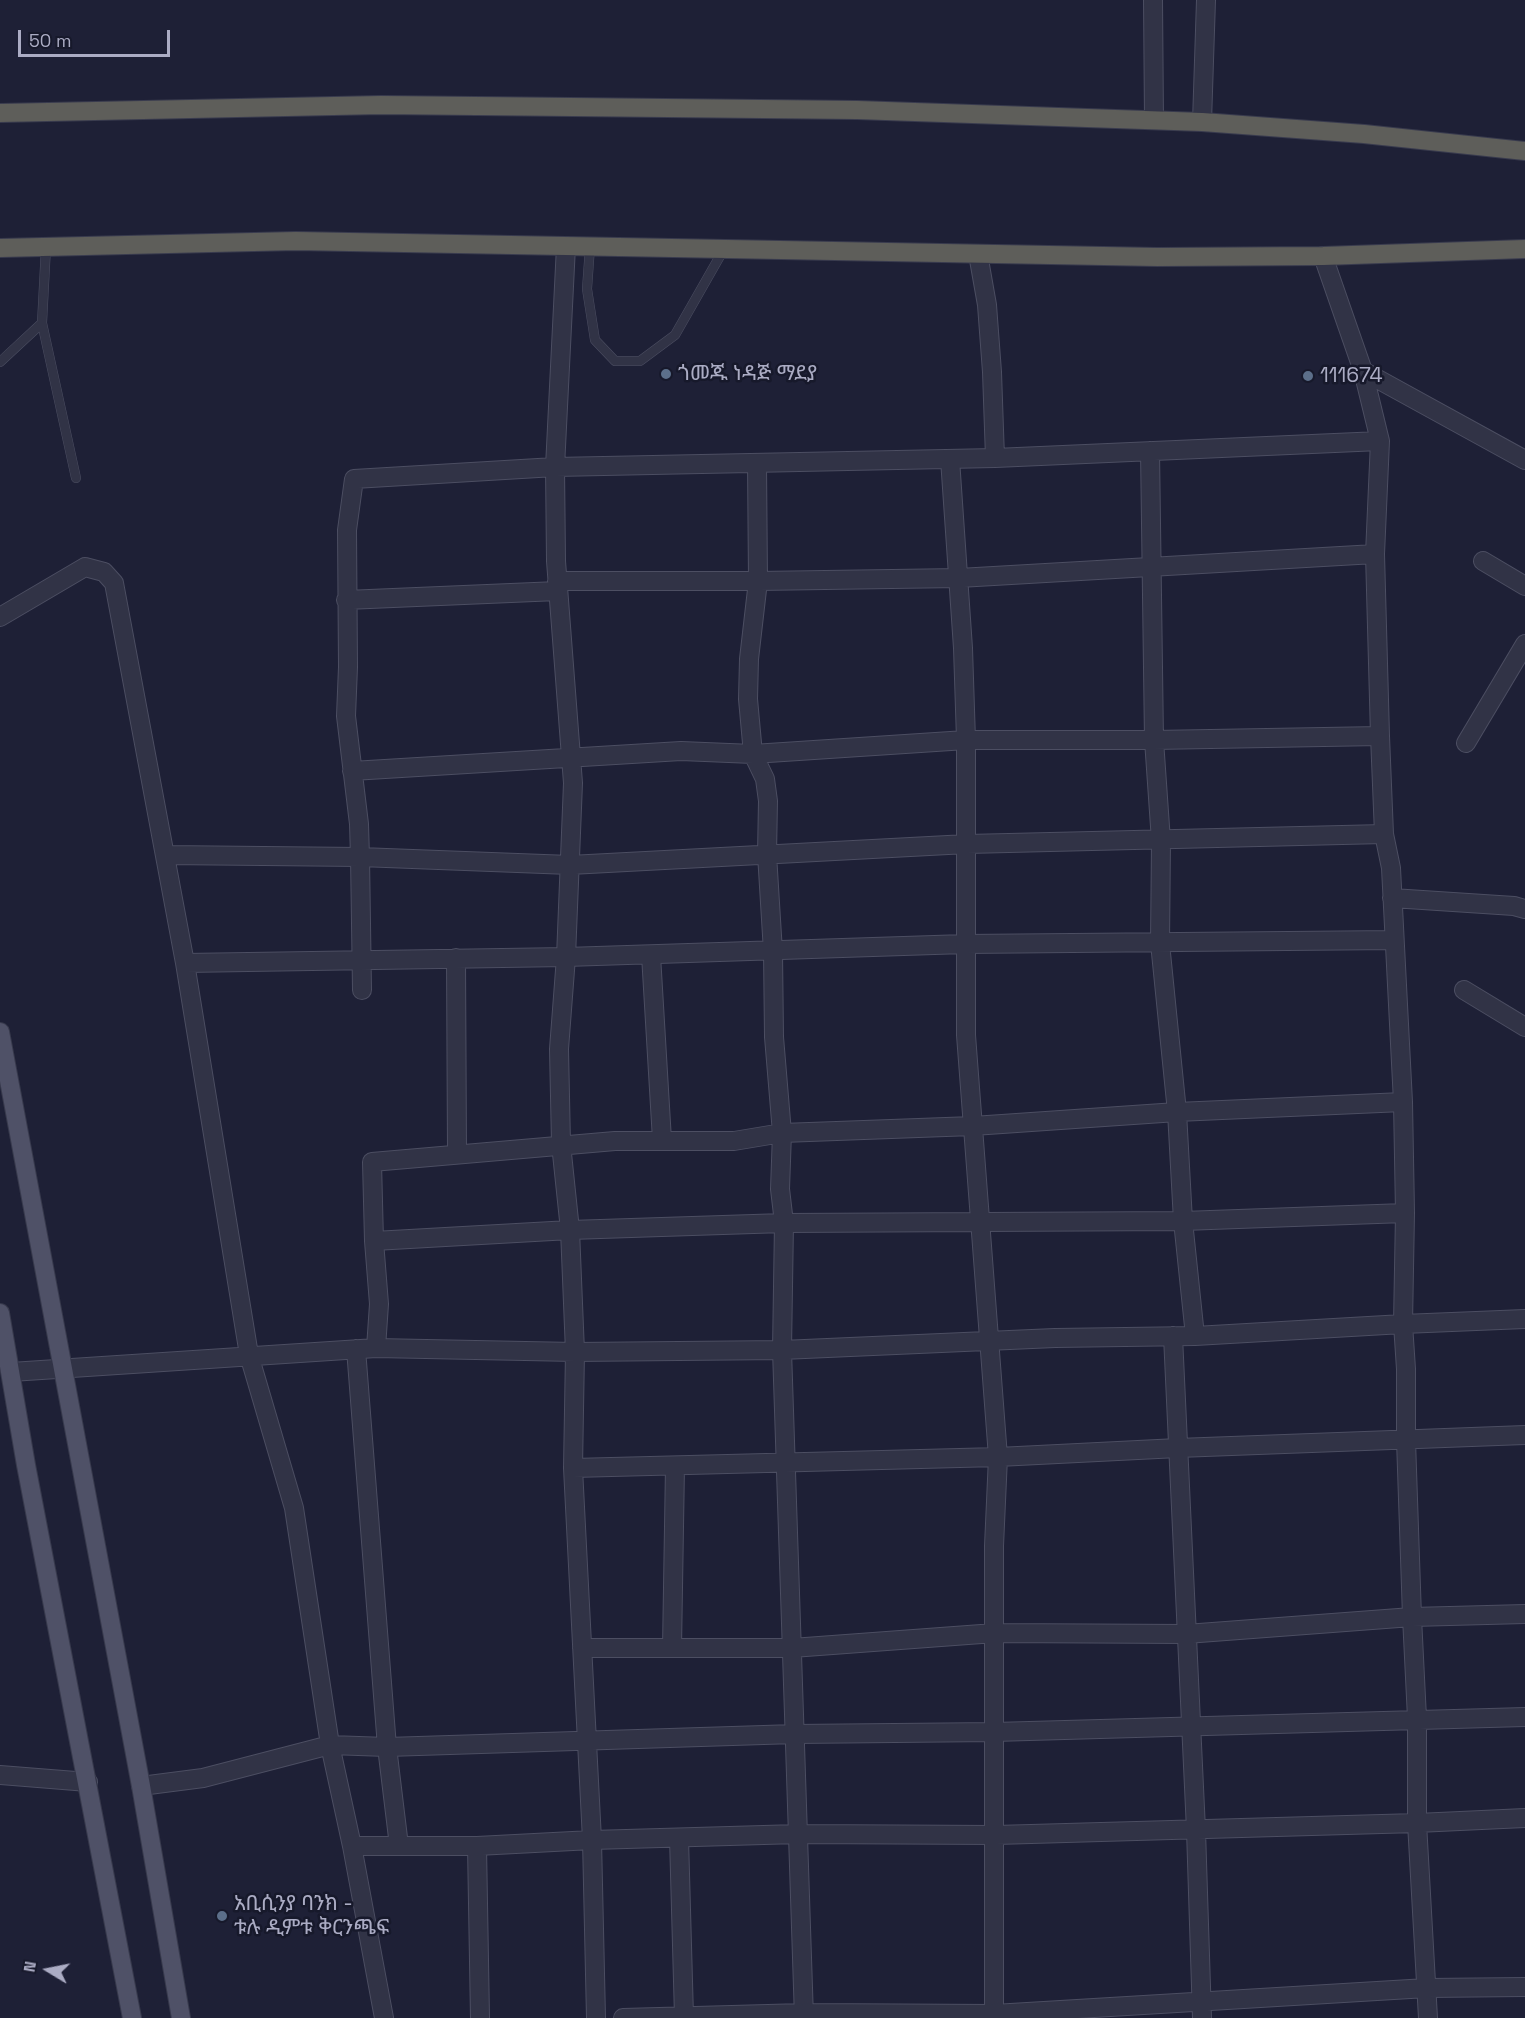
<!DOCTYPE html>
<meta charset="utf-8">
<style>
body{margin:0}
#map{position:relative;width:1525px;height:2018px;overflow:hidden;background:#1e2036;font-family:"Space Grotesk",sans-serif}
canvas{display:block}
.north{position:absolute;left:18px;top:1940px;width:60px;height:60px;-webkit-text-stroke:4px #17192b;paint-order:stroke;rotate:280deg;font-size:16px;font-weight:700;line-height:24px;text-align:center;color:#abacc4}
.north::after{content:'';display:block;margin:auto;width:21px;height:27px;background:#abacc4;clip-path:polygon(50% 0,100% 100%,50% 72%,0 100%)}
.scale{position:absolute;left:18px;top:30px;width:152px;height:27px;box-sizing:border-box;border:3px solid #abacc4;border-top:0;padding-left:8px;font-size:18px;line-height:21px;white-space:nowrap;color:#abacc4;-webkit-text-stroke:4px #17192b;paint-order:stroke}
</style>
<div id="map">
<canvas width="1525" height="2018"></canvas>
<div class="north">N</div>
<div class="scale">50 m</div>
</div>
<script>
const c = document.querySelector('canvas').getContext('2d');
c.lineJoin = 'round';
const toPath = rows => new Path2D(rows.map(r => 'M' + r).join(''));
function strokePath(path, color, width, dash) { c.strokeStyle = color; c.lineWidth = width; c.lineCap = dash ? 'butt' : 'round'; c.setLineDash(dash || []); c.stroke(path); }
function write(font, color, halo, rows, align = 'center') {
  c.font = font + ' "Space Grotesk","Noto Sans Ethiopic",sans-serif'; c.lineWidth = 5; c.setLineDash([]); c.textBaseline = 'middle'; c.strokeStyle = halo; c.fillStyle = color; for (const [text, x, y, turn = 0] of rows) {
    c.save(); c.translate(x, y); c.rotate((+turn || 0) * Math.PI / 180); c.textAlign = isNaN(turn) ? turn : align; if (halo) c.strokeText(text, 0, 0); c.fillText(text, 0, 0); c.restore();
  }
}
const service = toPath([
 [590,247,587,289,595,340,615,361,640,361,675,335,724,249],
 [42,323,76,478],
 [0,362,42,323,46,247]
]);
const minor = toPath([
 [1153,0,1154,120],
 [1202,122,1206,0],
 [566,246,555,467,556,561,573,783,566,957,559,1049,561,1144,570,1230,575,1352,573,1468,592,1840,596,2018],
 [978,254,987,305,992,372,995,458],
 [1323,256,1363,371,1380,441,1375,554,1380,736,1384,834,1391,868,1403,1102,1405,1213,1403,1324,1406,1369,1406,1440,1412,1617,1417,1718,1417,1823,1428,2018],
 [1363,371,1525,460],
 [1380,441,995,458,555,467,354,479,347,530,348,667,346,716,359,824,360,857,570,865,967,844,1384,834],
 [1150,451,1154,740,1161,841,1160,943,1177,1112,1183,1221,1195,1336],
 [950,459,963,648,966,740,966,1035,998,1457,994,1546,994,2018],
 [757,464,758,581,749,659,748,699,753,754,966,740,1154,740,1380,736],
 [1483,561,1525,586],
 [557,581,758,581,959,578,1375,554],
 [346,600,558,591],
 [0,617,85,567,104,572,114,583,185,963,249,1355,294,1508,330,1745,352,1846,384,2018],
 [1466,743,1525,644],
 [352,771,681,751,753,754,765,779,768,801,767,854,773,952,774,1037,782,1133,973,1126,1177,1112,1403,1102],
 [166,855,360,857,362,990],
 [1392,898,1514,906,1525,909],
 [651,955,662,1140],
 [456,958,457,1153],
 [185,963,566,957,965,944,1394,940],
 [1464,990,1525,1027],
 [374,1241,570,1230,784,1223,1183,1221,1405,1213],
 [1173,1336,1196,1830,1202,2018],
 [376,1348,379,1304,374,1241,372,1162,615,1141,734,1141,782,1133,780,1189,784,1223,782,1350,804,2018],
 [356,1349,387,1747,399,1846],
 [11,1372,376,1348,575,1352,782,1350,1055,1338,1195,1336,1403,1324,1525,1319],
 [573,1468,998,1457,1178,1448,1525,1435],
 [582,1648,792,1648,995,1633,1186,1634,1412,1617,1525,1614],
 [672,1648,675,1466],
 [0,1775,88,1782],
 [141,1786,203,1778,330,1745,387,1747,795,1734,994,1732,1525,1717],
 [679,1838,684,2017],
 [352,1846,477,1846,592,1840,798,1834,996,1835,1417,1823,1525,1818],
 [477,1846,480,2018],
 [623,2018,804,2013,994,2014,1427,1988,1525,1987]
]);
const primary = toPath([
 [0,1032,141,1786,181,2018],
 [0,1313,26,1465,132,2018]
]);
const trunk = toPath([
 [0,113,381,105,857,110,1202,122,1364,134,1525,151],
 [0,248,296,241,1157,257,1323,256,1525,249]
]);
const markers = [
 [666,374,6,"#5c6f8a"],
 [1308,376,6,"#5c6f8a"],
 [222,1916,6,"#5c6f8a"]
];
const poiNames = [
 ["ጎመጁ ነዳጅ ማደያ",678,374],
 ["111674",1320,376],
 ["አቢሲንያ ባንክ -",234,1904],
 ["ቱሉ ዲምቱ ቅርንጫፍ",234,1928]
];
strokePath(service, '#4c4e62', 10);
strokePath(minor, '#4c4e62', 20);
strokePath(primary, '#383a4d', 20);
strokePath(trunk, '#393b4e', 20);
strokePath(service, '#313346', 9);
strokePath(minor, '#313346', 18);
strokePath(primary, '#4f5167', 18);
strokePath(trunk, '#5e5e5a', 18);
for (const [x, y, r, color] of markers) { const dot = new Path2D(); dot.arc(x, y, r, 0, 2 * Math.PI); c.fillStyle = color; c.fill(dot); strokePath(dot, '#17192b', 2); }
write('21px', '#abacc4', '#17192b', poiNames, 'left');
</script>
